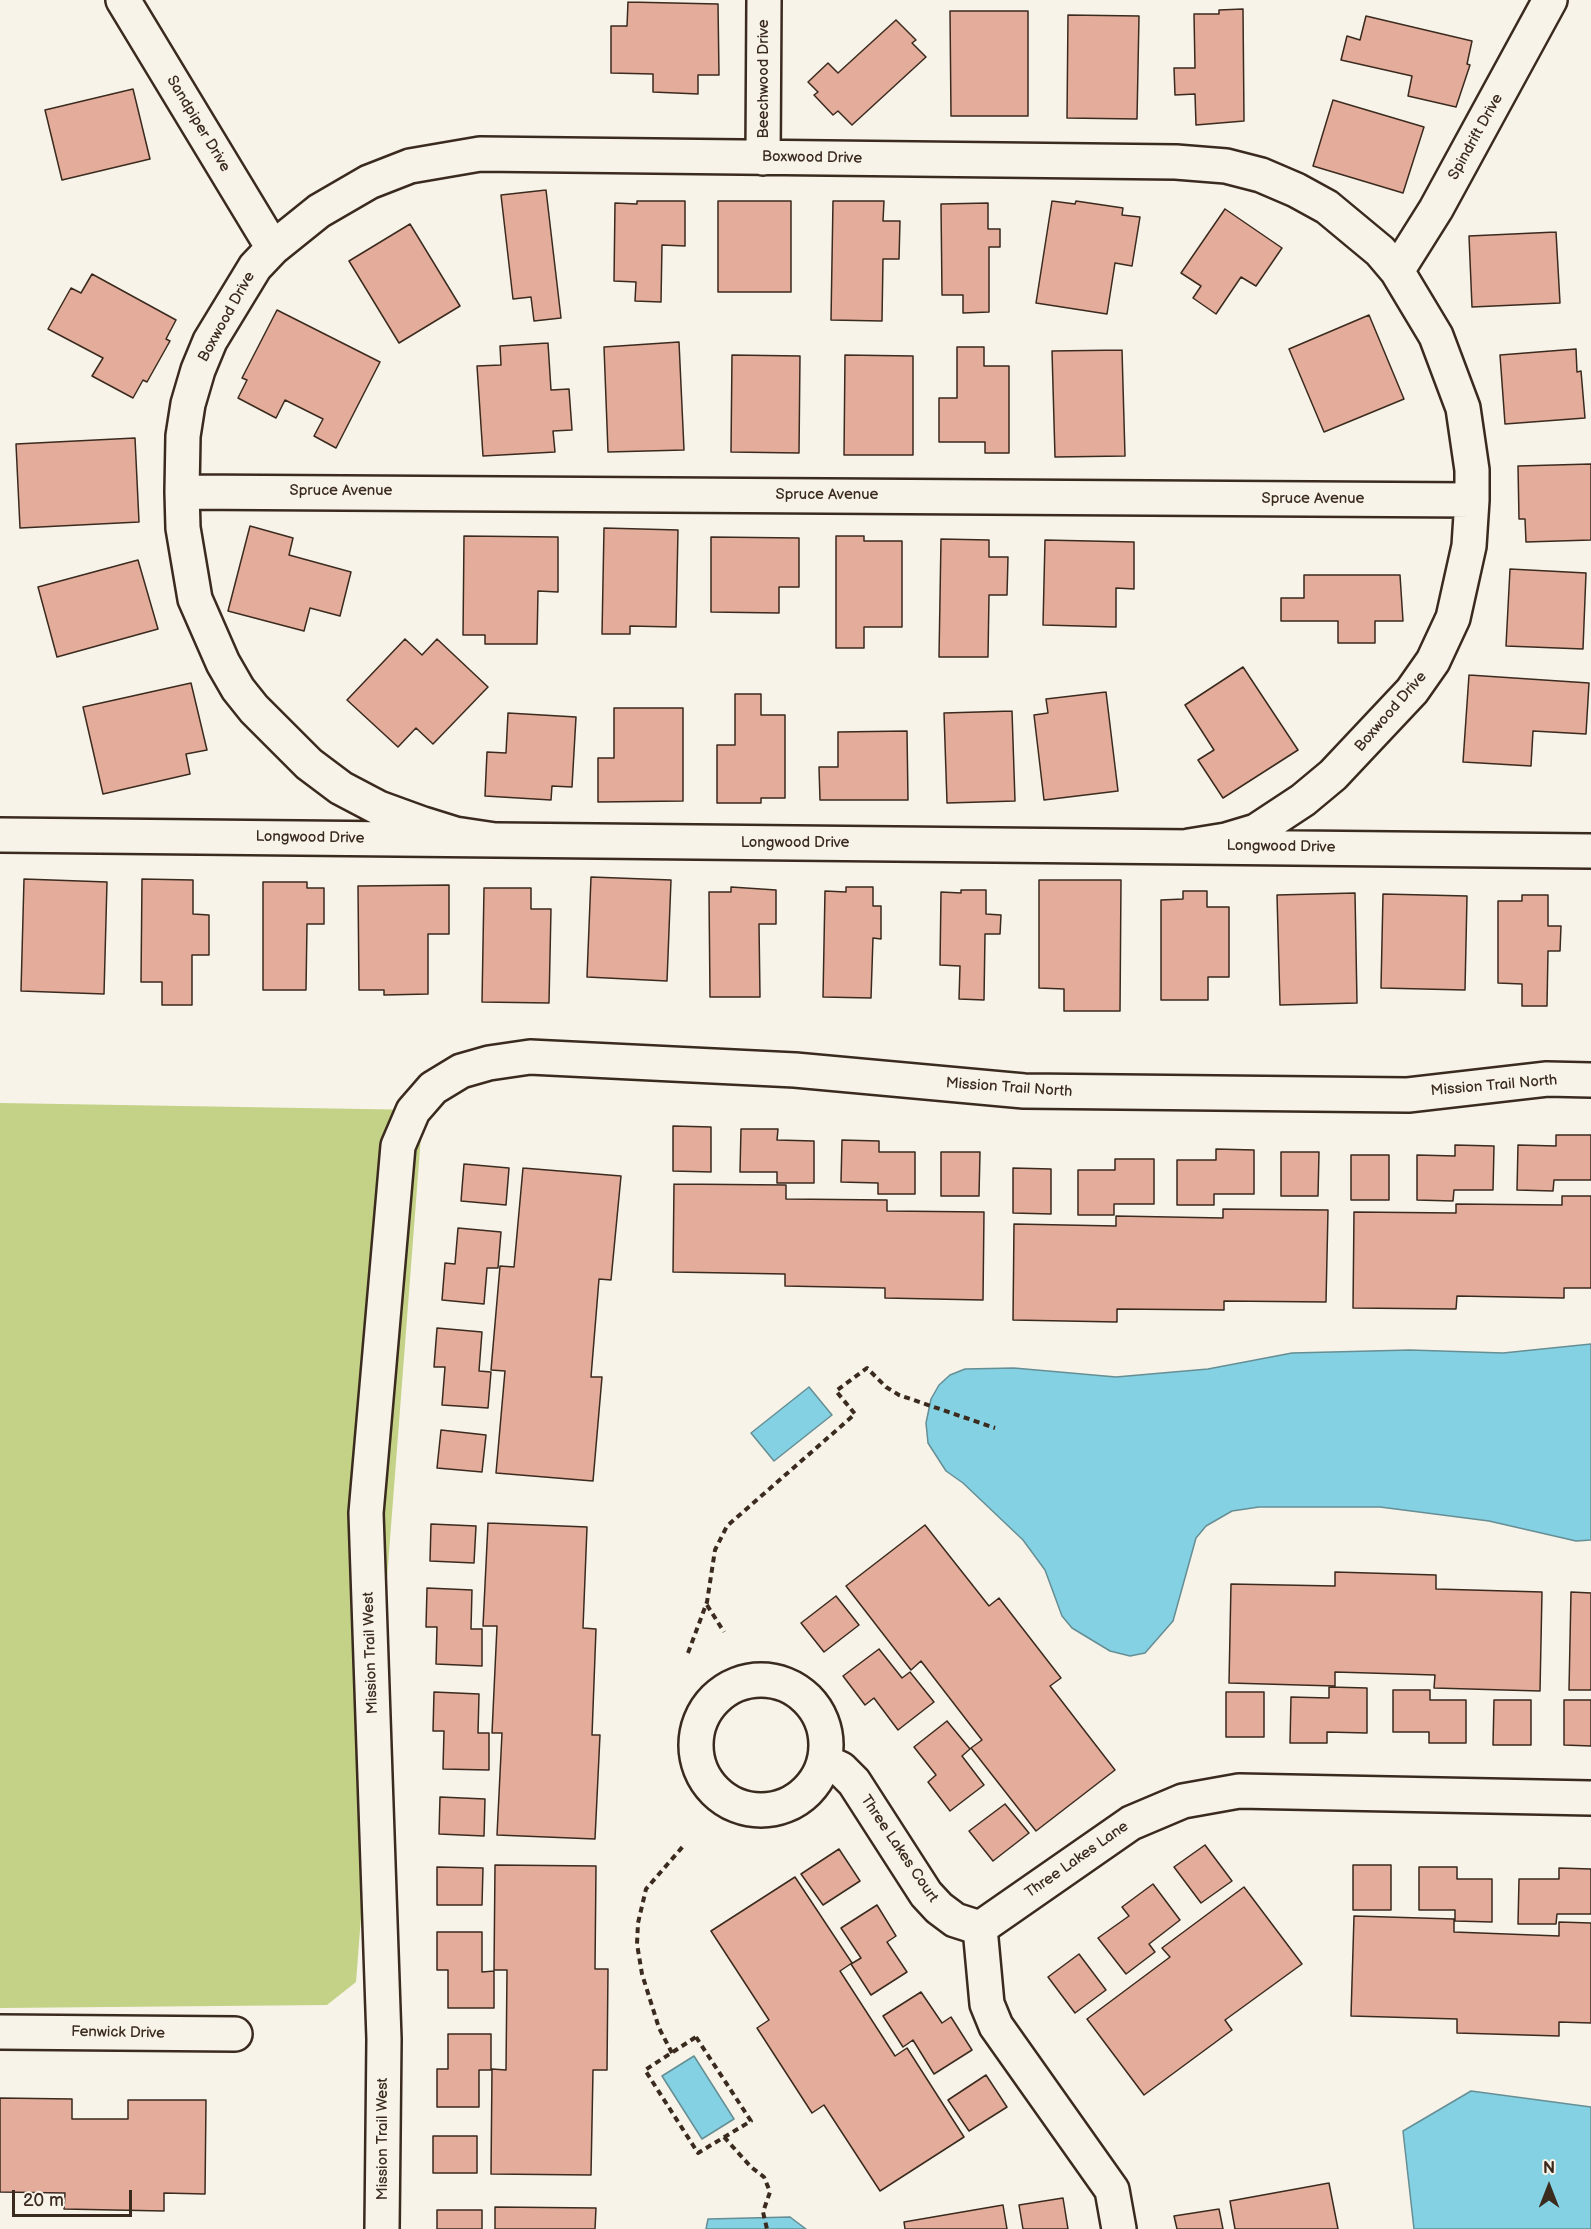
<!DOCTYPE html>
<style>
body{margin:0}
#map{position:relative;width:1591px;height:2229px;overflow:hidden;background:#f7f3e8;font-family:"Balsamiq Sans",sans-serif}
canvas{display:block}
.north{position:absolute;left:1519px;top:2157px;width:60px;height:60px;-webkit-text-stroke:4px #f7f3e8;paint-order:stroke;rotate:0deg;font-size:16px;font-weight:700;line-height:24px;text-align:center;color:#3b2a1e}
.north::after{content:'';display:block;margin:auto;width:21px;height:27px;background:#3b2a1e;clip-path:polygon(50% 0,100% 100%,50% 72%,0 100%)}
.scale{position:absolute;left:12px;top:2190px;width:120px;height:27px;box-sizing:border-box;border:3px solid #3b2a1e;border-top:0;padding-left:8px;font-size:18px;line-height:21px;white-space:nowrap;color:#3b2a1e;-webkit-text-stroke:4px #f7f3e8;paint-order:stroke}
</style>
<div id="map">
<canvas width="1591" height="2229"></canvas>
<div class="north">N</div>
<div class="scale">20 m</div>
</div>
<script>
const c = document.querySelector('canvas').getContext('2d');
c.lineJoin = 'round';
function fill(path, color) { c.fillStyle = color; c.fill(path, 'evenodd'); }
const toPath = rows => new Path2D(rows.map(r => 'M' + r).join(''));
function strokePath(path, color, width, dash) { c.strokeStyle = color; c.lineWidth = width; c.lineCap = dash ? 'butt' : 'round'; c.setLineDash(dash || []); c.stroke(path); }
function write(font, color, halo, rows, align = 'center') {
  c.font = font + ' "Balsamiq Sans",sans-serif'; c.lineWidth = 5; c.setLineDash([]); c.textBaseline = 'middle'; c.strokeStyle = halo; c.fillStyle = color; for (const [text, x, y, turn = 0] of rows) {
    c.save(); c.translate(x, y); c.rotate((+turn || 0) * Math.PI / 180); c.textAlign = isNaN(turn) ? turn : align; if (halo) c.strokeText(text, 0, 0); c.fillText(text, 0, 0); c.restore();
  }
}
const green = toPath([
 [0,1103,423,1110,356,1982,327,2005,0,2008]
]);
const water = toPath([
 [1591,1344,1591,1540,1576,1541,1489,1521,1380,1507,1259,1507,1232,1511,1206,1526,1196,1538,1173,1621,1145,1653,1130,1656,1110,1651,1072,1628,1062,1616,1045,1570,1023,1540,963,1483,946,1471,928,1443,926,1423,931,1399,939,1385,950,1375,965,1369,1014,1368,1116,1377,1208,1369,1292,1353,1410,1350,1503,1353,1591,1344],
 [809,1387,832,1415,774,1461,751,1433,809,1387],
 [694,2056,734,2119,702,2139,662,2076,694,2056],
 [1471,2091,1591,2107,1591,2229,1414,2229,1403,2131,1471,2091],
 [790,2217,806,2229,706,2229,708,2219,790,2217]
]);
const building = toPath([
 [628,2,718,4,719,75,698,75,698,94,653,92,653,74,611,73,611,26,627,26,628,2],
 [1243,9,1244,121,1196,125,1195,94,1175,95,1174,68,1195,68,1194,14,1219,14,1219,10,1243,9],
 [950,11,1028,11,1028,116,951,116,950,11],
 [1068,15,1139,16,1137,119,1067,118,1068,15],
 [1366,16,1472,41,1467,64,1470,65,1456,107,1408,96,1412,76,1341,60,1347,36,1360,40,1366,16],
 [896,20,916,40,912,43,926,57,852,125,838,111,833,115,814,95,818,92,808,82,828,63,838,73,896,20],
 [133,89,150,159,62,180,45,110,133,89],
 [1333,100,1424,127,1403,193,1313,166,1333,100],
 [546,190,561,318,534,321,531,297,513,299,501,195,546,190],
 [637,201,685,201,685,246,662,245,661,302,635,301,636,282,614,281,615,203,637,204,637,201],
 [718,201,791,201,791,292,718,292,718,201],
 [833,201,884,201,883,221,900,221,899,259,883,259,882,321,831,320,833,201],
 [1052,201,1075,204,1076,201,1123,208,1122,215,1140,217,1132,266,1115,263,1107,314,1036,303,1052,201],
 [988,203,988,229,1000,229,1000,247,989,247,989,312,963,313,963,295,942,295,941,204,988,203],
 [1225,209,1282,248,1256,286,1241,277,1216,314,1193,298,1201,286,1181,273,1225,209],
 [410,224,460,306,399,343,349,261,410,224],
 [1556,232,1560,303,1472,307,1469,236,1556,232],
 [92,274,176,320,166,339,170,341,147,382,143,380,133,398,92,376,103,358,48,329,71,288,81,293,92,274],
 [277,310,380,362,336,448,314,436,323,419,285,400,276,418,238,398,247,380,242,378,277,310],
 [1369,315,1404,399,1324,432,1289,349,1369,315],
 [679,342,684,450,608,452,604,347,679,342],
 [548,343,551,390,569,389,572,430,553,431,555,452,483,456,477,366,501,365,500,346,548,343],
 [957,347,984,347,984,366,1009,366,1009,453,985,453,985,442,939,442,939,398,957,398,957,347],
 [1576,349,1577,372,1581,371,1585,418,1505,424,1500,355,1576,349],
 [1122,350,1125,456,1055,457,1052,351,1122,350],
 [732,355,800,356,799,453,731,452,732,355],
 [845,355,913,356,913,455,844,455,845,355],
 [135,438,139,522,20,528,16,444,135,438],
 [1591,464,1591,540,1526,542,1525,519,1519,519,1518,466,1591,464],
 [250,526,293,538,289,555,351,572,340,616,310,608,304,631,228,611,250,526],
 [604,528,678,530,676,627,630,626,630,634,602,634,604,528],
 [464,536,558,537,558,592,538,591,537,644,485,644,485,635,463,635,464,536],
 [836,536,864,536,864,541,902,541,902,627,864,627,864,648,836,648,836,536],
 [711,537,799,538,799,587,779,587,779,613,711,612,711,537],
 [941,539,989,540,989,557,1008,557,1007,595,989,595,988,657,939,657,941,539],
 [1045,540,1134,542,1134,589,1116,588,1116,627,1043,625,1045,540],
 [138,560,158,629,57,657,38,587,138,560],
 [1510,569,1586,573,1583,649,1506,646,1510,569],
 [1304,575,1400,575,1403,621,1375,621,1375,643,1338,643,1338,621,1281,621,1281,598,1304,598,1304,575],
 [405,639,422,655,437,639,488,687,433,744,416,728,398,747,347,700,405,639],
 [1243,667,1298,750,1223,798,1198,760,1214,750,1185,705,1243,667],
 [1469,675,1589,683,1586,734,1533,731,1531,766,1463,762,1469,675],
 [191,683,207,750,186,754,190,774,103,794,83,707,191,683],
 [1106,692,1118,791,1044,800,1034,715,1048,713,1046,699,1106,692],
 [735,694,761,694,761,715,785,715,785,798,761,798,761,803,717,803,717,745,735,745,735,694],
 [614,708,683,708,683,801,598,802,598,758,614,758,614,708],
 [1012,711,1015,801,947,803,944,713,1012,711],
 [508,713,576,717,572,787,552,786,551,800,485,796,487,752,506,753,508,713],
 [907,731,908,800,820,800,819,767,838,767,838,732,907,731],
 [591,877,671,880,667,981,587,977,591,877],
 [24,879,107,882,104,994,21,991,24,879],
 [142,879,193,880,193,914,209,915,209,955,192,955,192,1005,162,1005,162,982,141,982,142,879],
 [1039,880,1121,880,1120,1011,1064,1011,1064,989,1039,988,1039,880],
 [263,882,307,882,307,888,324,888,324,924,307,924,306,990,263,990,263,882],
 [449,885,449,934,428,934,428,994,384,995,384,990,359,990,358,886,449,885],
 [731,887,776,890,776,924,759,924,760,997,710,997,709,892,731,892,731,887],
 [846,887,873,887,873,906,881,906,881,939,873,938,871,998,823,997,825,891,846,892,846,887],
 [484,888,531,888,531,909,551,909,549,1003,482,1002,484,888],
 [961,890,986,890,986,914,1001,915,1000,934,985,934,984,1000,959,999,960,966,940,965,941,892,961,893,961,890],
 [1183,891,1207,891,1207,907,1229,907,1229,977,1208,977,1208,1000,1161,1000,1161,900,1183,899,1183,891],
 [1355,893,1357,1003,1280,1005,1277,895,1355,893],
 [1383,894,1467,896,1465,990,1381,988,1383,894],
 [1522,895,1548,895,1548,926,1561,926,1560,951,1548,951,1547,1006,1522,1006,1522,984,1498,983,1498,901,1522,901,1522,895],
 [673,1126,711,1127,711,1172,673,1171,673,1126],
 [741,1129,778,1129,777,1140,814,1141,814,1183,777,1183,777,1172,740,1172,741,1129],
 [1556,1135,1591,1135,1591,1180,1554,1180,1553,1191,1517,1190,1518,1145,1556,1146,1556,1135],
 [842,1140,879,1141,879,1152,915,1152,915,1194,878,1194,878,1183,841,1182,842,1140],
 [1455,1145,1494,1146,1493,1190,1454,1190,1453,1201,1417,1200,1417,1155,1455,1156,1455,1145],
 [1216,1149,1254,1150,1254,1194,1214,1194,1214,1205,1177,1205,1177,1160,1216,1160,1216,1149],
 [941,1152,980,1152,979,1196,941,1196,941,1152],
 [1281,1152,1319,1152,1318,1196,1281,1196,1281,1152],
 [1351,1155,1389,1155,1389,1200,1351,1200,1351,1155],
 [1115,1159,1154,1159,1154,1204,1114,1204,1114,1215,1078,1215,1078,1170,1115,1170,1115,1159],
 [464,1164,509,1168,506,1205,461,1201,464,1164],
 [523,1168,621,1176,611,1280,599,1279,591,1377,602,1377,593,1481,496,1473,505,1371,491,1370,500,1266,514,1267,523,1168],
 [1013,1168,1051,1169,1051,1214,1013,1213,1013,1168],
 [674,1184,786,1185,786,1199,887,1200,887,1211,984,1212,983,1300,885,1298,885,1288,785,1286,785,1274,673,1272,674,1184],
 [1562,1196,1591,1196,1591,1288,1564,1288,1564,1298,1457,1296,1456,1309,1353,1308,1354,1212,1456,1213,1456,1204,1562,1205,1562,1196],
 [1223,1209,1328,1210,1326,1302,1224,1301,1224,1310,1117,1309,1117,1322,1013,1320,1014,1224,1116,1226,1116,1216,1223,1218,1223,1209],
 [458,1228,501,1232,498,1268,487,1268,484,1304,442,1300,445,1263,455,1264,458,1228],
 [437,1328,482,1332,479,1371,491,1372,488,1408,442,1405,445,1367,434,1367,437,1328],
 [441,1430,486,1435,482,1472,437,1468,441,1430],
 [488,1523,587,1527,583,1628,596,1629,592,1735,600,1735,595,1839,497,1835,502,1733,492,1733,497,1626,483,1626,488,1523],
 [431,1524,476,1526,474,1563,430,1561,431,1524],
 [925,1525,989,1606,999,1598,1061,1678,1050,1686,1115,1770,1036,1831,971,1748,982,1740,921,1661,911,1670,846,1586,925,1525],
 [1335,1572,1436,1575,1436,1589,1542,1592,1540,1691,1434,1688,1435,1675,1335,1672,1335,1686,1229,1683,1231,1584,1335,1586,1335,1572],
 [427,1588,472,1590,471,1629,482,1629,482,1666,436,1664,437,1627,426,1627,427,1588],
 [1571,1592,1591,1593,1591,1690,1569,1690,1571,1592],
 [836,1596,859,1625,824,1652,801,1623,836,1596],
 [879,1649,902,1678,910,1672,934,1702,898,1730,874,1698,865,1705,843,1676,879,1649],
 [1329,1687,1367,1688,1367,1733,1327,1732,1327,1743,1290,1743,1291,1697,1329,1698,1329,1687],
 [1393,1690,1430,1690,1430,1700,1466,1700,1466,1743,1429,1743,1429,1732,1393,1732,1393,1690],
 [434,1692,479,1694,478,1733,489,1733,489,1770,443,1769,444,1731,433,1731,434,1692],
 [1226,1692,1264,1692,1264,1737,1226,1737,1226,1692],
 [1494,1700,1531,1700,1531,1745,1493,1745,1494,1700],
 [1564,1700,1591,1700,1591,1746,1564,1745,1564,1700],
 [947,1721,970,1749,962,1756,984,1785,950,1811,928,1782,936,1775,914,1747,947,1721],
 [440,1797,485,1799,484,1836,439,1834,440,1797],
 [1005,1804,1029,1833,993,1861,969,1831,1005,1804],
 [1205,1845,1232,1881,1201,1903,1174,1867,1205,1845],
 [839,1849,860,1881,823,1905,801,1874,839,1849],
 [495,1865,596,1866,595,1969,608,1969,607,2070,593,2070,591,2175,491,2174,492,2069,506,2070,507,1970,494,1970,495,1865],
 [1353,1865,1391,1865,1391,1910,1353,1910,1353,1865],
 [437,1867,483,1868,482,1905,437,1905,437,1867],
 [1419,1867,1457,1867,1457,1879,1492,1879,1492,1922,1455,1921,1455,1910,1419,1910,1419,1867],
 [1559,1868,1591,1869,1591,1914,1557,1914,1556,1924,1518,1924,1519,1879,1559,1879,1559,1868],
 [795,1877,852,1963,840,1971,895,2056,907,2048,964,2137,880,2191,824,2105,812,2113,757,2028,769,2020,711,1931,795,1877],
 [1153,1884,1180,1920,1149,1944,1155,1952,1126,1974,1098,1938,1129,1916,1122,1907,1153,1884],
 [1244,1887,1302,1964,1225,2020,1232,2030,1144,2095,1087,2019,1170,1957,1162,1948,1244,1887],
 [877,1905,896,1936,887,1942,907,1972,871,1995,851,1964,861,1958,841,1928,877,1905],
 [1354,1916,1454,1919,1454,1932,1559,1936,1559,1922,1591,1923,1591,2023,1559,2022,1559,2036,1457,2033,1457,2019,1351,2016,1354,1916],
 [437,1932,482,1932,482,1972,494,1971,494,2008,448,2008,448,1970,437,1970,437,1932],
 [1079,1954,1106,1990,1075,2013,1048,1977,1079,1954],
 [921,1992,942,2023,951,2017,972,2050,934,2074,913,2040,903,2047,883,2016,921,1992],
 [448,2034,491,2034,491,2070,479,2070,479,2107,437,2107,437,2069,448,2069,448,2034],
 [986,2075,1007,2107,969,2131,948,2100,986,2075],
 [0,2098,72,2099,72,2119,128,2119,128,2100,206,2100,205,2194,164,2193,164,2211,64,2209,65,2193,0,2192,0,2098],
 [433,2136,477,2136,477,2173,433,2173,433,2136],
 [1329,2183,1338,2229,1235,2229,1230,2201,1329,2183],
 [1063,2198,1068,2229,1023,2229,1019,2205,1063,2198],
 [1003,2205,1007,2229,905,2229,904,2222,1003,2205],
 [495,2207,596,2208,595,2229,495,2229,495,2207],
 [1219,2209,1223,2229,1177,2229,1174,2216,1219,2209],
 [437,2210,482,2210,482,2229,437,2229,437,2210]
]);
const path = toPath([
 [707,1605,724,1632],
 [688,1653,707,1602,715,1550,727,1526,855,1414,836,1391,867,1368,886,1387,899,1395,995,1428],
 [696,2037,751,2121,698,2153,645,2070,696,2037],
 [672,2053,659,2028,642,1974,637,1944,638,1923,646,1889,685,1844],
 [724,2137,751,2167,764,2177,770,2192,763,2212,767,2229]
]);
const street = toPath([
 [123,0,273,248],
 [763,158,764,0],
 [1397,271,1436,209,1550,0],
 [182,492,1472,500],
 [0,835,1591,851],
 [495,840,455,834,423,824,379,808,341,788,309,764,254,709,238,689,223,663,195,599,183,528,182,492,183,436,188,404,198,370,210,341,255,267,273,248,319,211,369,182,410,166,480,154,1176,162,1226,166,1261,175,1296,190,1327,207,1380,251,1397,271,1436,336,1463,408,1472,470,1472,500,1469,546,1453,618,1433,661,1412,691,1333,775,1303,800,1256,831,1226,840,1189,846],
 '696 1745a65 65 0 1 1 130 0a65 65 0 1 1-130 0Z',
 [824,1761,841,1769,854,1782,926,1894,939,1908,955,1920,980,1928],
 [0,2032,235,2034],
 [382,2229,384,2039,366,1513,398,1146,413,1111,433,1088,461,1071,489,1063,530,1057,795,1070,1024,1091,1408,1095,1547,1079,1591,1080],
 [1119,2229,1112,2190,996,2026,987,2004,980,1928,1131,1823,1183,1801,1239,1791,1591,1798]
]);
const streetNames = [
 ["Beechwood Drive",764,79,-90],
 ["Sandpiper Drive",198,124,59],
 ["Spindrift Drive",1476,137,-61],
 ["Boxwood Drive",812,158,1],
 ["Boxwood Drive",227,317,-61],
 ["Spruce Avenue",341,491],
 ["Spruce Avenue",827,495],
 ["Spruce Avenue",1313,499],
 ["Boxwood Drive",1391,712,-49],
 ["Longwood Drive",310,838,1],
 ["Longwood Drive",795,843],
 ["Longwood Drive",1281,847,1],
 ["Mission Trail North",1494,1086,-5],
 ["Mission Trail North",1009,1088,4],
 ["Mission Trail West",371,1653,-92],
 ["Three Lakes Court",899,1849,56],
 ["Three Lakes Lane",1077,1860,-35],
 ["Fenwick Drive",118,2033,1],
 ["Mission Trail West",383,2139,-90]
];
fill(green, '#c3d286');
fill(water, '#83d1e2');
strokePath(water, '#668e94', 1.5);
fill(building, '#e4ad9b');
strokePath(building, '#3b2a1e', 1.5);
strokePath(street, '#3b2a1e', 38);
strokePath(path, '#3b2a1e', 4, [6, 4.5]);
strokePath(street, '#f7f3e8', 33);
write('15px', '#3b2a1e', '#f7f3e8', streetNames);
</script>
